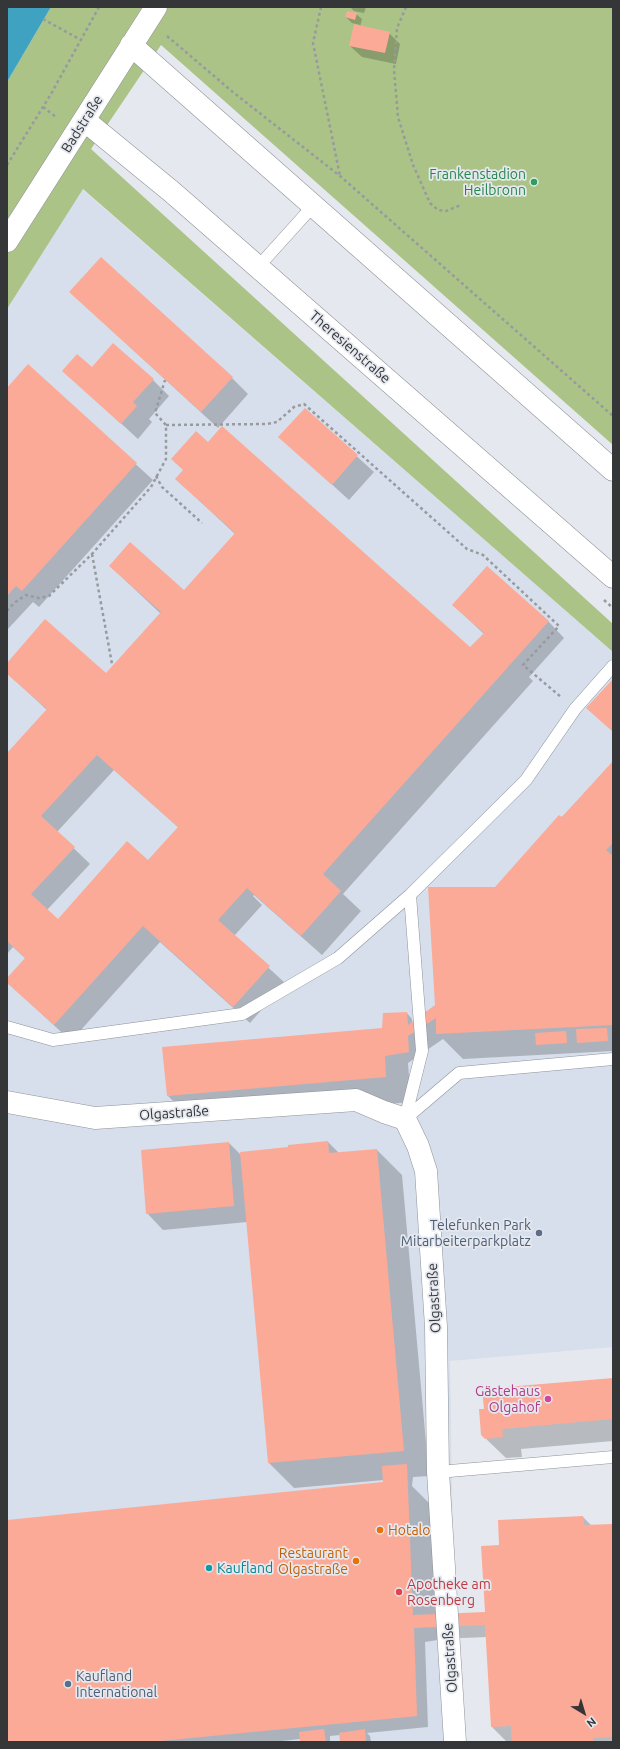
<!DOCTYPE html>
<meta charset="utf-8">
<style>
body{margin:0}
#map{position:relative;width:620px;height:1749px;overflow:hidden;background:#e5e9ef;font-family:Ubuntu,sans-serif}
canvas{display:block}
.frame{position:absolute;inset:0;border:8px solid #343638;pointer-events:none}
.north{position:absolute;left:564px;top:1693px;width:40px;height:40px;-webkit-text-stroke:3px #e5e9ef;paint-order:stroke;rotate:142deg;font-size:11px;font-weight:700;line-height:16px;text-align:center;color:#343638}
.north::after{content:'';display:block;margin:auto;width:14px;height:18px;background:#343638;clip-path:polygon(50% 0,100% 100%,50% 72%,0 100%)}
</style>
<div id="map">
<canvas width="620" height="1749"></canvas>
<div class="frame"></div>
<div class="north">N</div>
</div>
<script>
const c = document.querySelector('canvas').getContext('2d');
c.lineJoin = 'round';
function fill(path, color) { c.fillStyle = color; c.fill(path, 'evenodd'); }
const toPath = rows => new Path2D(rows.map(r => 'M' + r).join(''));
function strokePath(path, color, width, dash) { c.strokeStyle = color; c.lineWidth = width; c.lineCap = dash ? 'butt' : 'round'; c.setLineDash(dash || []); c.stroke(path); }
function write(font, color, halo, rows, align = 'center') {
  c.font = font + ' Ubuntu,sans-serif'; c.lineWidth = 3.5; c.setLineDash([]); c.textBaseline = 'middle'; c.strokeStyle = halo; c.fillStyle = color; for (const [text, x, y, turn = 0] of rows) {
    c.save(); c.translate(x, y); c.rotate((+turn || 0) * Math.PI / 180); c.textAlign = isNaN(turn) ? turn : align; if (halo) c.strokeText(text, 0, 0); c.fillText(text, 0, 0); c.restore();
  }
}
const built = toPath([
 [82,189,613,652,613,1347,450,1361,456,1742,7,1742,7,309]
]);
const green = toPath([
 [51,7,613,7,613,445,161,45,91,149,613,624,613,652,83,189,7,309,7,82]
]);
const water = toPath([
 [7,7,51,7,7,82]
]);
const shadow = toPath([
 [350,7,366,7,364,13,354,11],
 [356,14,362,19,360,27,389,33,400,44,396,64,362,57,350,46,360,25,352,23,346,17],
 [70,292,232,378,248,394,218,428],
 [28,366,153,480,39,607,33,602,7,630,7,389],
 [92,369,153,380,169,396,149,419,152,422,138,439,64,371],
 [305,409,374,472,349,500,280,437],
 [208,443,470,648,484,634,453,605,548,621,564,638,529,677,533,681,343,894,361,911,322,955,254,895,253,896,262,905,234,936,285,983,250,1023,160,942,71,1041,7,982,26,959,13,947,7,954,7,754,47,710,7,673,7,664,106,674,161,614,110,566,184,592,235,534,176,479],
 [114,770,179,828,148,861,58,920,47,910,90,864,57,832],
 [613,763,613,1051,463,1059,443,1039,408,1063,411,1102,193,1121,168,1096,382,1029,407,1013,412,1019,412,1022,436,1006,495,888],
 [328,1142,339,1153,377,1150,402,1175,429,1476,413,1477,412,1486,433,1507,437,1615,486,1615,500,1546,583,1517,592,1526,613,1525,613,1742,507,1742,492,1727,487,1637,438,1639,438,1640,425,1642,428,1727,367,1733,370,1736,371,1742,341,1742,340,1735,330,1736,330,1742,301,1742,300,1739,273,1742,7,1742,7,1521,386,1484,384,1480,294,1488,269,1463,247,1222,163,1230,147,1213,229,1143,241,1155],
 [613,1379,613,1441,521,1449,522,1457,506,1458,482,1435]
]);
const building = toPath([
 [347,11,357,13,355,20,345,17],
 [354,24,390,32,385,53,349,46],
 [101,257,233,377,201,412,69,292],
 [113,343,154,379,133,402,137,406,121,424,62,371,77,354,92,367],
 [28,364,137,463,22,591,16,586,7,596,7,388],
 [305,408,358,455,332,485,278,437],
 [222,426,470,647,484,633,452,605,487,566,549,621,323,874,341,891,301,936,221,865,247,888,218,920,270,966,233,1007,143,926,54,1025,7,983,7,978,25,958,7,941,7,753,47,709,7,674,7,663,45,619,106,673,161,612,109,566,130,542,184,590,235,533,175,479,183,470,171,459,196,431,208,442],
 [97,755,178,827,148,860,127,841,58,919,31,894,75,847,41,816],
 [613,679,613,732,586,708],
 [613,761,613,843,606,850,613,856,613,1025,436,1034,436,1018,408,1036,409,1052,385,1056,386,1077,167,1096,162,1047,382,1028,383,1013,407,1012,408,1025,435,1005,428,887,495,887,559,815,562,817],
 [607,1028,608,1041,577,1043,576,1029],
 [566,1031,567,1043,536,1045,535,1033],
 [328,1141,329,1153,377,1149,404,1451,268,1463,240,1152,288,1147,288,1145],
 [229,1142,234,1206,146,1214,141,1150],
 [613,1378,613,1419,502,1429,503,1437,485,1439,481,1435,479,1409,484,1409,482,1389],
 [407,1464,413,1615,485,1612,481,1546,499,1545,498,1520,583,1516,584,1525,613,1524,613,1737,593,1738,593,1742,512,1742,511,1726,491,1727,485,1625,414,1628,417,1716,150,1742,7,1742,7,1520,383,1482,382,1466],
 [324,1729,326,1742,300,1742,299,1732],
 [365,1729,366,1742,340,1742,339,1733]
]);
const path = toPath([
 [321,7,313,43,340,176],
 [406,7,397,28,394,70,398,117,413,165,430,203,438,210,446,211,461,205],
 [43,19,81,40],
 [167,36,234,93,340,176,613,416],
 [43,107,56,117],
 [7,165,51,94,99,7],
 [166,425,267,424,277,422,294,407,304,404,467,549,483,555,559,626,523,665,561,697],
 [156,476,162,487,202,523],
 [92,554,112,664],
 [604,600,613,608],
 [7,611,14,603,26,595,39,598,49,596,92,554,151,487,166,459,166,425,155,413,165,380]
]);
const lane = toPath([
 [258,267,313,206],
 [410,895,422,1051,405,1119,459,1073,613,1059],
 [7,1027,53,1040,242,1014,338,958,410,895,526,780,575,709,613,666],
 [438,1472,613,1457]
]);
const street = toPath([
 [131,45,613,470],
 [84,120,172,192,613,577],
 [7,241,156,7],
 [7,1102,95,1118,356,1100,384,1112,405,1119,418,1146,426,1171,436,1327,438,1472,455,1742]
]);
const markers = [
 [534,182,4,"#2e9e5b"],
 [539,1233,4,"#5c6f8a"],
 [548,1399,4,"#d1479c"],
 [380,1530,4,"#e8710a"],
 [356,1561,4,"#e8710a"],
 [209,1568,4,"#0f9aa8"],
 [399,1592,4,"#e0444e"],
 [68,1684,4,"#5c6f8a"]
];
const streetNames = [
 ["Badstraße",82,124,-58],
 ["Theresienstraße",350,347,41],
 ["Olgastraße",174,1113,-4],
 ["Olgastraße",434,1298,-93],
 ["Olgastraße",450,1658,-94]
];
const leisureNames = [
 ["Frankenstadion",526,174],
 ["Heilbronn",526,190]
];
const serviceNames = [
 ["Telefunken Park",531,1225],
 ["Mitarbeiterparkplatz",531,1241],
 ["Kaufland",76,1676,"left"],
 ["International",76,1692,"left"]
];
const hotelNames = [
 ["Gästehaus",540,1391],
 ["Olgahof",540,1407]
];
const foodNames = [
 ["Hotalo",388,1530],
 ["Restaurant",348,1553,"right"],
 ["Olgastraße",348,1569,"right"]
];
const cultureNames = [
 ["Kaufland",217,1568]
];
const healthNames = [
 ["Apotheke am",407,1584],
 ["Rosenberg",407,1600]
];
fill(built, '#d7dfec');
fill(green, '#abc387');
fill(water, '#3fa2c1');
fill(shadow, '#0003');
fill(building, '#fcaa98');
strokePath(lane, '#8e9297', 13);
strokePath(street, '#8e9297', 23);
strokePath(path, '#979a9f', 2.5, [3, 3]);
strokePath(lane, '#fff', 12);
strokePath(street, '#fff', 22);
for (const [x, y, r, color] of markers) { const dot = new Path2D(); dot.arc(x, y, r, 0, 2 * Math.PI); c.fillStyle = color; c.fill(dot); strokePath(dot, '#e5e9ef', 1.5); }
write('14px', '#343638', '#e5e9ef', streetNames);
write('14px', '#27864d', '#e5e9ef', leisureNames, 'right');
write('14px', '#4e5e75', '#e5e9ef', serviceNames, 'right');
write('14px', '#b23c85', '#e5e9ef', hotelNames, 'right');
write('14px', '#c56008', '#e5e9ef', foodNames, 'left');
write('14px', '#0d838f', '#e5e9ef', cultureNames, 'left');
write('14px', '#be3a42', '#e5e9ef', healthNames, 'left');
</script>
